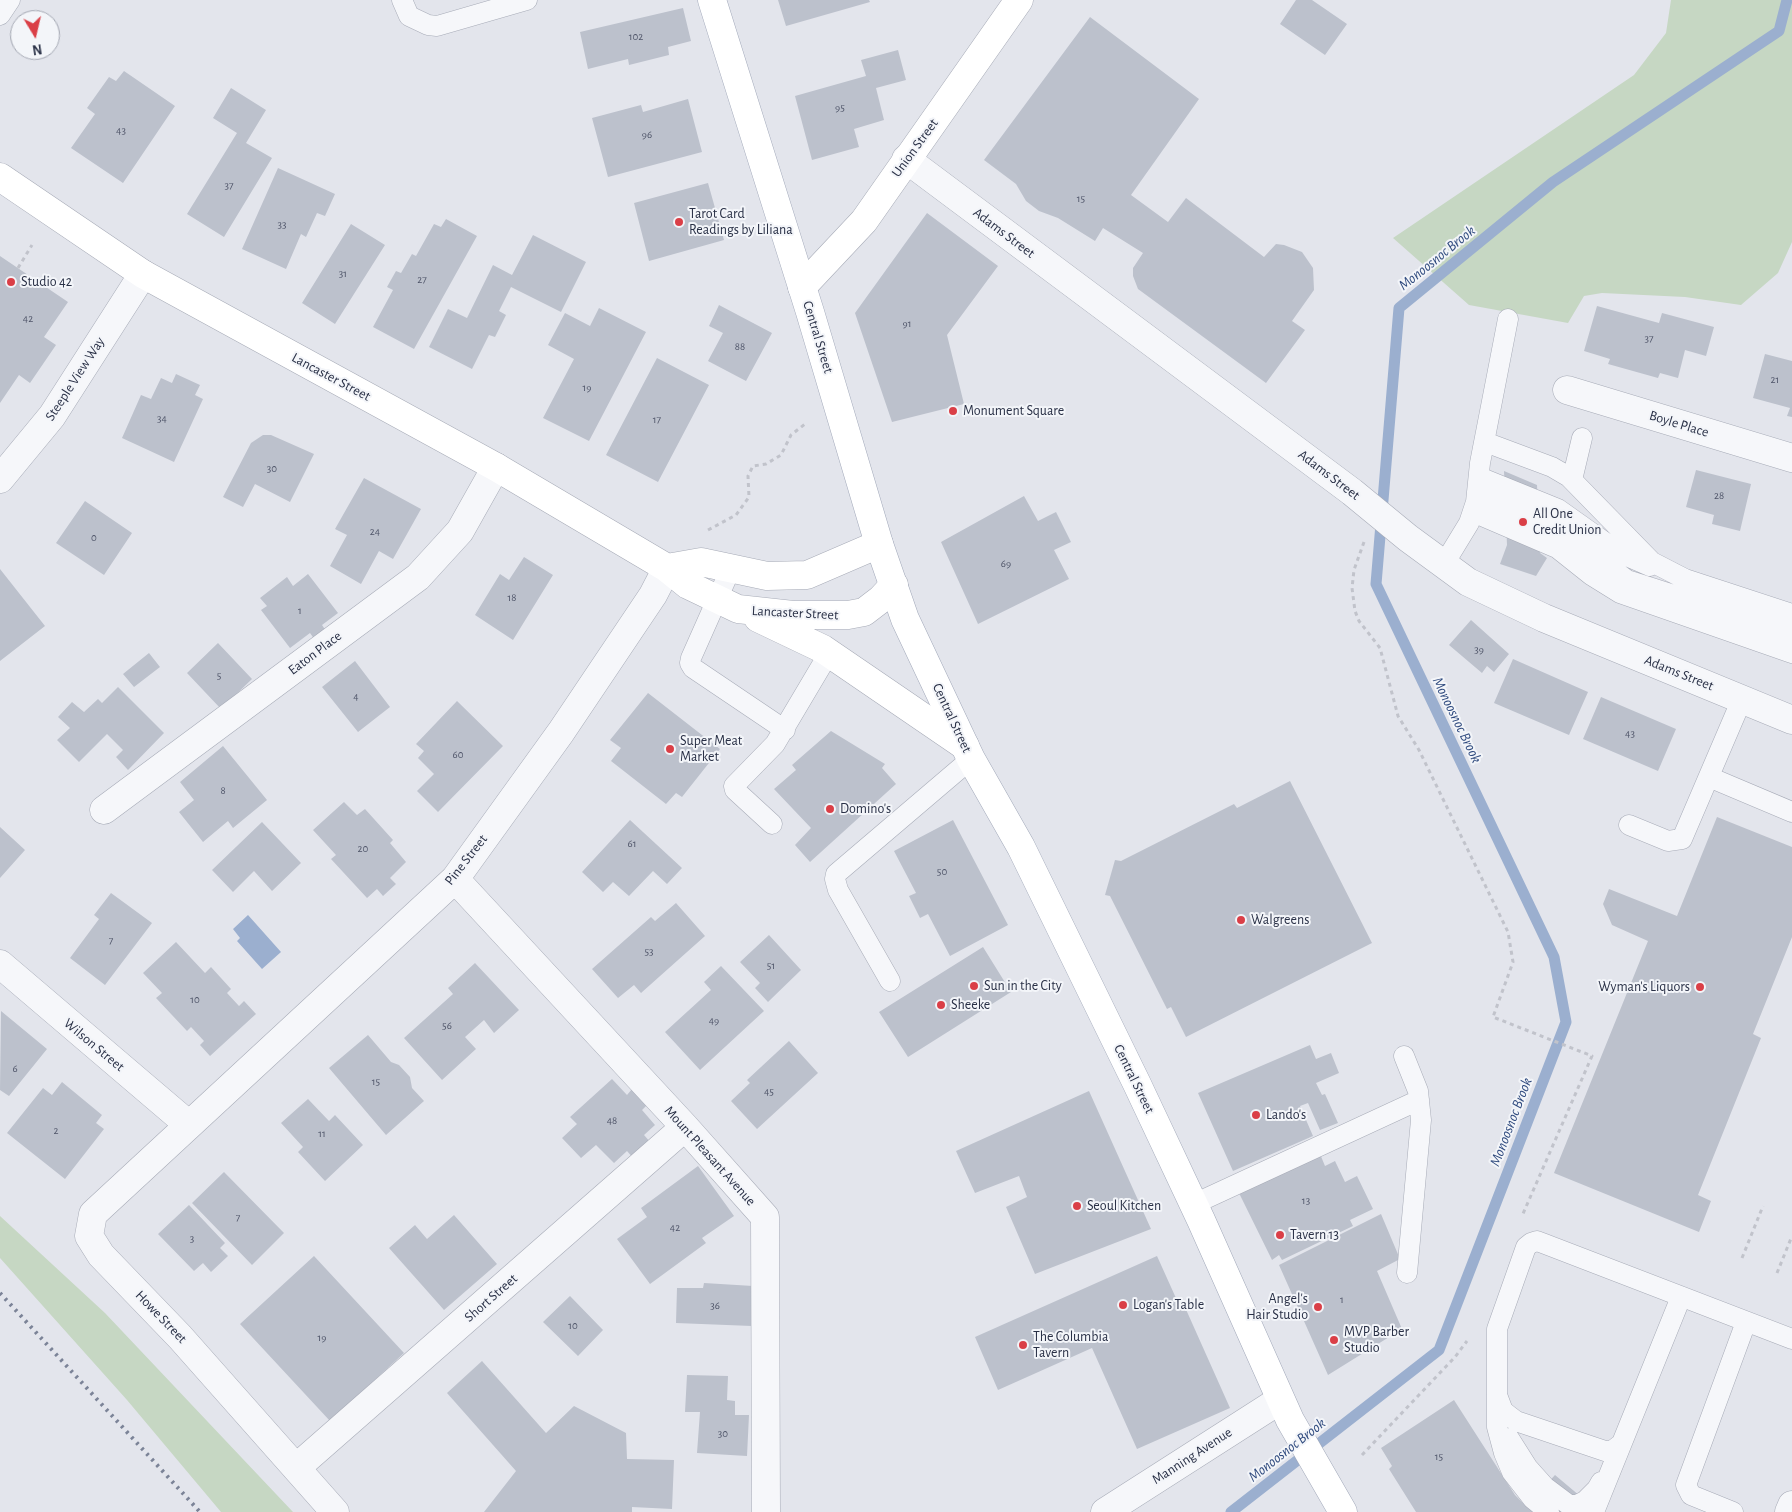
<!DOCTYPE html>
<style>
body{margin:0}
#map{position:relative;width:1792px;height:1512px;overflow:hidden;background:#e3e5ec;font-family:"Alegreya Sans",sans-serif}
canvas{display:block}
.north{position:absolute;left:10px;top:10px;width:50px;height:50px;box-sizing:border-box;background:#f3f5f9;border:1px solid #a2a6b1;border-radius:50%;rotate:171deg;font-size:14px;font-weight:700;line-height:20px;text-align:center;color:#293046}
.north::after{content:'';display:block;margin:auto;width:18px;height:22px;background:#da3f47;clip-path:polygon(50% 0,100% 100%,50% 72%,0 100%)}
</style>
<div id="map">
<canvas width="1792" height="1512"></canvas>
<div class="north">N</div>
</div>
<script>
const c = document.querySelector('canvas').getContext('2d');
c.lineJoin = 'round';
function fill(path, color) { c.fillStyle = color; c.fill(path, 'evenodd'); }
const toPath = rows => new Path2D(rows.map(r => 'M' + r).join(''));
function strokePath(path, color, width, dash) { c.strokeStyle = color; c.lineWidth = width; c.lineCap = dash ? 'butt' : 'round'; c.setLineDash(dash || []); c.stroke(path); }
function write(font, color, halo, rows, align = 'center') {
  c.font = font + ' "Alegreya Sans",sans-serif'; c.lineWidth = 4; c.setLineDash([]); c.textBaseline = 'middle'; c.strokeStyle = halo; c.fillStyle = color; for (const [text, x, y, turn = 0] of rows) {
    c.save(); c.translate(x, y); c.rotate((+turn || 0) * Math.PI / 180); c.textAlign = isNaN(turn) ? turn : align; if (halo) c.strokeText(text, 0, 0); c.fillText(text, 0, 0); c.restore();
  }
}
const green = toPath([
 [1671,0,1792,0,1792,242,1778,273,1741,305,1685,297,1602,293,1584,296,1568,323,1469,305,1393,238,1634,75,1666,33],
 [0,1216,105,1313,293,1512,221,1512,127,1400,0,1258]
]);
const water = toPath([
 [248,915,281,952,262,969,237,941,240,938,233,929]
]);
const stream = toPath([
 [1231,1512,1439,1350,1566,1022,1554,957,1376,584,1399,308,1553,182,1779,31,1787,0]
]);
const building = toPath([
 [778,0,869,0,870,2,786,26],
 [1296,0,1312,0,1347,24,1325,55,1280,24],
 [683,8,691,41,668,47,669,55,629,65,628,59,588,69,580,32],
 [1090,17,1199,99,1131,195,1168,222,1186,198,1264,257,1276,244,1284,245,1302,252,1313,268,1314,290,1292,321,1305,330,1266,383,1138,289,1133,276,1133,268,1143,253,1103,228,1095,241,1058,218,1039,211,1026,201,1016,184,984,160],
 [898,50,906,80,876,88,884,120,854,129,859,147,812,160,795,96,866,76,861,60],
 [124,71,175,106,123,183,71,148,95,114,87,108,109,77,116,81],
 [231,88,266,110,246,143,272,158,224,237,187,214,237,133,213,118],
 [688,99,702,152,608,177,592,118,641,105,643,112],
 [278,168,335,194,325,216,317,213,306,237,301,234,286,269,242,249],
 [708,183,724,240,649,261,634,203],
 [927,213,998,266,947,335,964,404,892,422,855,313],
 [446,219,477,236,414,349,373,327,393,290,387,287,396,271,401,273,412,254,416,256,434,224,441,227],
 [351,224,385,245,335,324,302,303],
 [533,235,586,262,561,312,511,287,499,311,506,315,495,337,489,335,472,369,429,347,448,309,467,318,493,265,512,275],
 [0,256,68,302,44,337,56,345,30,383,19,375,0,403],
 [719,305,772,333,746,381,708,361,723,333,709,326],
 [1597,306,1659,323,1662,313,1714,327,1706,356,1685,350,1678,378,1660,373,1658,378,1608,364,1610,359,1584,351],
 [599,308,646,332,589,441,543,418,574,359,548,345,565,313,590,326],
 [1765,354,1792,361,1792,417,1787,416,1790,408,1753,398],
 [657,358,709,385,658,482,606,455],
 [176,374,200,385,195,395,203,399,174,462,122,438,141,395,151,399,161,378,172,383],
 [263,435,271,435,314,454,290,502,255,484,243,507,223,497,251,443],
 [1696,470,1751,484,1740,531,1712,524,1714,515,1686,507],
 [1504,471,1537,485,1540,553,1547,558,1536,576,1500,564,1507,545],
 [364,478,421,509,393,559,379,551,361,584,330,566,347,535,335,529],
 [1024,496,1038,521,1056,512,1071,542,1054,550,1069,579,978,624,941,542],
 [85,501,132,533,104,575,56,543],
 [524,557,553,575,513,640,475,615,500,574,509,580],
 [0,569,45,626,0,661],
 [308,574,338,613,322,625,326,631,315,640,310,633,290,648,261,610,267,606,260,598,287,577,293,586],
 [1471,620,1509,654,1494,672,1487,666,1482,673,1449,645],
 [218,643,252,679,221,709,187,673],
 [149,653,160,667,134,687,123,674],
 [1513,659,1588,692,1569,735,1494,703],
 [355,661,390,707,358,732,322,687],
 [118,687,164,733,128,770,116,757,123,750,107,734,79,762,57,740,70,728,58,717,72,702,84,712,98,699,102,703],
 [648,693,720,749,682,797,676,793,666,804,611,761,621,748,610,740],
 [1601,697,1676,729,1658,771,1583,739],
 [457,701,503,746,438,812,417,791,434,774,418,758,424,751,416,744],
 [831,731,885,764,882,768,896,784,810,862,795,845,811,828,774,789,796,770,792,765],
 [223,746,267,800,233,828,228,821,203,842,179,812,194,800,180,782],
 [1290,781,1372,943,1186,1037,1171,1007,1167,1009,1110,896,1105,895,1115,860,1121,861,1234,804,1237,808],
 [344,802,357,815,365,809,393,840,390,843,406,862,390,878,396,884,383,896,377,889,367,898,331,859,336,855,313,830],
 [1717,817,1792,847,1792,937,1753,1034,1761,1038,1698,1195,1711,1201,1699,1232,1554,1173,1648,941,1612,925,1603,904,1609,889,1677,916],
 [630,820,682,868,667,884,653,871,629,896,613,882,603,892,582,872],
 [953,820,1008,925,950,956,928,914,920,918,909,896,916,893,894,851],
 [262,822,301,863,272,891,254,871,233,892,212,870],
 [0,827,25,850,0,878],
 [111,893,152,923,105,985,70,958,99,919,94,915],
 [676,903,705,936,641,993,634,985,618,998,592,969,651,917,655,921],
 [769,935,801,970,768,1002,755,988,760,983,740,962],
 [176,942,205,973,211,967,231,989,227,993,239,1006,244,1001,256,1014,210,1056,200,1045,204,1041,191,1027,187,1031,156,998,162,993,143,973],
 [983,947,1011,992,908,1057,879,1012],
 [475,963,519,1010,494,1033,484,1020,465,1037,476,1049,442,1080,404,1038,453,994,448,988],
 [721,966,764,1011,700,1070,665,1032,711,990,704,982],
 [1,1011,47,1049,9,1096,0,1090],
 [368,1035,391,1062,399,1065,410,1077,412,1088,424,1101,386,1135,329,1068],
 [789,1041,818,1073,757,1129,731,1101,750,1083,747,1080],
 [1310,1045,1316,1059,1331,1053,1339,1073,1316,1083,1322,1095,1325,1094,1338,1123,1320,1130,1308,1103,1300,1106,1313,1136,1233,1171,1198,1093],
 [612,1079,627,1095,632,1089,647,1105,642,1110,655,1125,644,1135,651,1143,634,1159,627,1151,614,1163,596,1145,581,1158,562,1138,577,1124,570,1117],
 [62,1082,102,1115,96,1123,104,1129,65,1179,7,1133,43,1088,52,1095],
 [1089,1091,1151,1229,1035,1274,1006,1207,1027,1197,1019,1176,975,1193,956,1151],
 [308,1099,329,1121,335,1115,363,1145,325,1181,298,1152,303,1147,281,1123],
 [1320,1154,1325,1166,1335,1161,1345,1182,1357,1176,1373,1209,1350,1220,1353,1226,1282,1260,1279,1255,1272,1260,1239,1193],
 [698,1166,734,1216,702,1238,706,1243,650,1284,617,1239,647,1217,641,1208],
 [224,1172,284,1233,252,1265,192,1203],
 [189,1205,225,1243,220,1248,228,1256,211,1272,203,1263,194,1271,158,1234],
 [1381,1214,1400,1259,1377,1271,1402,1329,1328,1375,1279,1265],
 [454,1215,497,1264,444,1310,389,1248,415,1225,427,1239],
 [314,1256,404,1353,330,1421,240,1324],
 [1157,1256,1180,1307,1184,1305,1230,1408,1137,1449,1092,1348,998,1390,975,1337],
 [704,1283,753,1286,752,1326,676,1323,677,1288,703,1288],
 [570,1296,603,1330,578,1356,543,1322],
 [482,1361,546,1433,574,1406,626,1433,627,1459,674,1460,672,1509,632,1507,632,1512,484,1512,516,1471,447,1393],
 [687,1375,728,1376,727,1400,735,1401,735,1415,749,1415,747,1456,697,1453,700,1412,685,1412],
 [1454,1400,1515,1495,1526,1506,1555,1475,1599,1512,1416,1512,1389,1469,1392,1466,1381,1448]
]);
const path = toPath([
 [18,268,32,245],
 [708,530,736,515,749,497,748,476,753,466,766,464,781,455,791,435,805,424],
 [1364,542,1354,570,1352,588,1355,611,1359,621,1380,648,1398,716,1419,750,1508,932,1513,962,1493,1017,1592,1056,1522,1216],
 [1742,1258,1763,1206],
 [1777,1273,1792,1236],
 [1362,1455,1455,1357,1467,1341]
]);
const service = toPath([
 [402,0,409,16,428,25,437,26,527,0],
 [0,15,10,0],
 [1485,442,1552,467,1569,477,1652,562,1685,579,1792,614],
 [1479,477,1558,509,1620,553,1650,566],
 [1572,480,1582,438],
 [1477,495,1539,520,1568,536,1627,580,1792,633],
 [1473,512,1557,548,1591,575,1620,593,1792,653],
 [1444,564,1469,523,1476,502,1480,463,1508,319],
 [731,568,691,658,690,663,693,668,785,730],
 [1709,777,1792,812],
 [772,824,735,790,734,786,775,744,829,653],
 [1629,825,1668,841,1682,839,1742,699],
 [890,981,838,890,835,879,836,874,971,759],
 [1404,1056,1418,1091,1421,1120,1407,1273],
 [1194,1204,1419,1100],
 [1497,1395,1503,1411,1516,1421,1605,1451,1612,1451,1621,1444],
 [1509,1438,1528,1468,1545,1487,1569,1505,1577,1505,1585,1501,1597,1489,1601,1482],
 [1549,1512,1533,1499,1512,1472,1504,1453,1497,1427,1497,1329,1526,1247,1531,1243,1537,1241,1545,1244,1792,1339],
 [1594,1512,1681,1297],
 [1733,1512,1691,1495,1686,1485,1746,1322]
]);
const minor = toPath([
 [906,159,1352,492,1408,538,1468,582,1544,618,1792,720],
 [1567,390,1792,458],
 [0,479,52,416,143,274],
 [104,810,418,577,460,531,496,467],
 [455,879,685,1127,765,1217,766,1512],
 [0,964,189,1125],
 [296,1468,685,1127],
 [335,1512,180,1337,101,1255,89,1236,93,1214,455,879,561,732,653,595,667,568],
 [1105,1512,1280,1400]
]);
const tertiary = toPath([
 [1789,1512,1792,1505]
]);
const secondary = toPath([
 [0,177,143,274,496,467,667,568,688,585,738,609,793,615,848,615,864,612,881,599,894,585],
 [802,287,864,221,1019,0],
 [667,568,701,562,767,576,807,575,879,544],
 [758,618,823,649,965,746]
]);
const primary = toPath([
 [712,0,810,312,879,544,905,619,971,759,1021,847,1137,1084,1201,1220,1290,1420,1343,1512]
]);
const rail = toPath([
 [0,1293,200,1512]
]);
const markers = [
 [679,222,5,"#da3f47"],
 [11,282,5,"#da3f47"],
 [953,411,5,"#da3f47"],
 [1523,522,5,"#da3f47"],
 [670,749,5,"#da3f47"],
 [830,809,5,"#da3f47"],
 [1241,920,5,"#da3f47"],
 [974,986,5,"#da3f47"],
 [1700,987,5,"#da3f47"],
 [941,1005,5,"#da3f47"],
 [1256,1115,5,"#da3f47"],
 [1077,1206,5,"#da3f47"],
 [1280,1235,5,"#da3f47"],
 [1123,1305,5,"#da3f47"],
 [1318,1307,5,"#da3f47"],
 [1334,1340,5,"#da3f47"],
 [1023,1345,5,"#da3f47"]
];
const numberNames = [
 ["102",636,37],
 ["95",840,108],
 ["43",121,131],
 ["96",647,135],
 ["37",229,186],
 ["15",1081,199],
 ["33",282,225],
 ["31",343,274],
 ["27",422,280],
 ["42",28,319],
 ["91",907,324],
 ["37",1649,339],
 ["88",740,347],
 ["21",1775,380],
 ["19",587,388],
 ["34",162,419],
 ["17",657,420],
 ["30",272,469],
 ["28",1719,496],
 ["24",375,532],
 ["0",94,538],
 ["69",1006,564],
 ["18",512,598],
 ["1",300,611],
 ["39",1479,650],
 ["5",219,676],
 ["4",356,697],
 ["43",1630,734],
 ["60",458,755],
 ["8",223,791],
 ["61",632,844],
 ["20",363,849],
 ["50",942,872],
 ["7",111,941],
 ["53",649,952],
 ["51",771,966],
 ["10",195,1000],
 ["49",714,1021],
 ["56",447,1026],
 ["6",15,1069],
 ["15",376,1082],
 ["45",769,1092],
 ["48",612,1121],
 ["2",56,1131],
 ["11",322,1134],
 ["13",1306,1201],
 ["7",238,1218],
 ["42",675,1228],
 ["3",192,1239],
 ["1",1342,1300],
 ["36",715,1306],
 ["10",573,1326],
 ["19",322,1338],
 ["30",723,1434],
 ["15",1439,1457]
];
const streetNames = [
 ["Union Street",915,148,-54],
 ["Adams Street",1004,233,37],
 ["Central Street",818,337,73],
 ["Lancaster Street",331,377,28],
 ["Steeple View Way",75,379,-57],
 ["Boyle Place",1679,424,17],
 ["Adams Street",1329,475,37],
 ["Lancaster Street",795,613,3],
 ["Eaton Place",315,653,-37],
 ["Adams Street",1679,673,22],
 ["Central Street",952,718,65],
 ["Pine Street",466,860,-52],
 ["Wilson Street",94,1045,40],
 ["Central Street",1134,1079,64],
 ["Mount Pleasant Avenue",710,1156,48],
 ["Short Street",491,1298,-41],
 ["Howe Street",161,1317,46],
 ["Manning Avenue",1192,1456,-33]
];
const poiNames = [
 ["Tarot Card",689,214],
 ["Readings by Liliana",689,230],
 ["Studio 42",21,282],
 ["Monument Square",963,411],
 ["All One",1533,514],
 ["Credit Union",1533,530],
 ["Super Meat",680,741],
 ["Market",680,757],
 ["Domino's",840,809],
 ["Walgreens",1251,920],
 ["Sun in the City",984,986],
 ["Wyman's Liquors",1690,987,"right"],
 ["Sheeke",951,1005],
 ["Lando's",1266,1115],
 ["Seoul Kitchen",1087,1206],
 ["Tavern 13",1290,1235],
 ["Angel's",1308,1299,"right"],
 ["Hair Studio",1308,1315,"right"],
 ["Logan's Table",1133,1305],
 ["MVP Barber",1344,1332],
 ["Studio",1344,1348],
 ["The Columbia",1033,1337],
 ["Tavern",1033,1353]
];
const waterNames = [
 ["Monoosnoc Brook",1437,258,-39],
 ["Monoosnoc Brook",1457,720,64],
 ["Monoosnoc Brook",1511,1122,-69],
 ["Monoosnoc Brook",1287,1450,-38]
];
fill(green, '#c6d7c3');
fill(water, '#9bafcf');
strokePath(stream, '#9bafcf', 11);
fill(building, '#bcc1cc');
strokePath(service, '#a7abb7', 21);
strokePath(minor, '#a7abb7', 29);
strokePath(tertiary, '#a7abb7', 29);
strokePath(secondary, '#a7abb7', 29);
strokePath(primary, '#a1a8b9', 29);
strokePath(path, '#c1c3cb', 3, [4, 4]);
strokePath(service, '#f6f7fa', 20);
strokePath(minor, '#f6f7fa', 28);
strokePath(tertiary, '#f6f7fa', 28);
strokePath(secondary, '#fff', 28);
strokePath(primary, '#fff', 28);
strokePath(rail, '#7b8397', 4, [2.5, 5]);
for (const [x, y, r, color] of markers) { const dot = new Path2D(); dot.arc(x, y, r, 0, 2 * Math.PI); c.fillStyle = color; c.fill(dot); strokePath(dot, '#f3f5f9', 2); }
write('11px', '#4e5468', null, numberNames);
write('14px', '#293046', '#f3f5f9', streetNames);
write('14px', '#293046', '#f3f5f9', poiNames, 'left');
write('italic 15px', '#2f4a7e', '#f3f5f9', waterNames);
</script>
